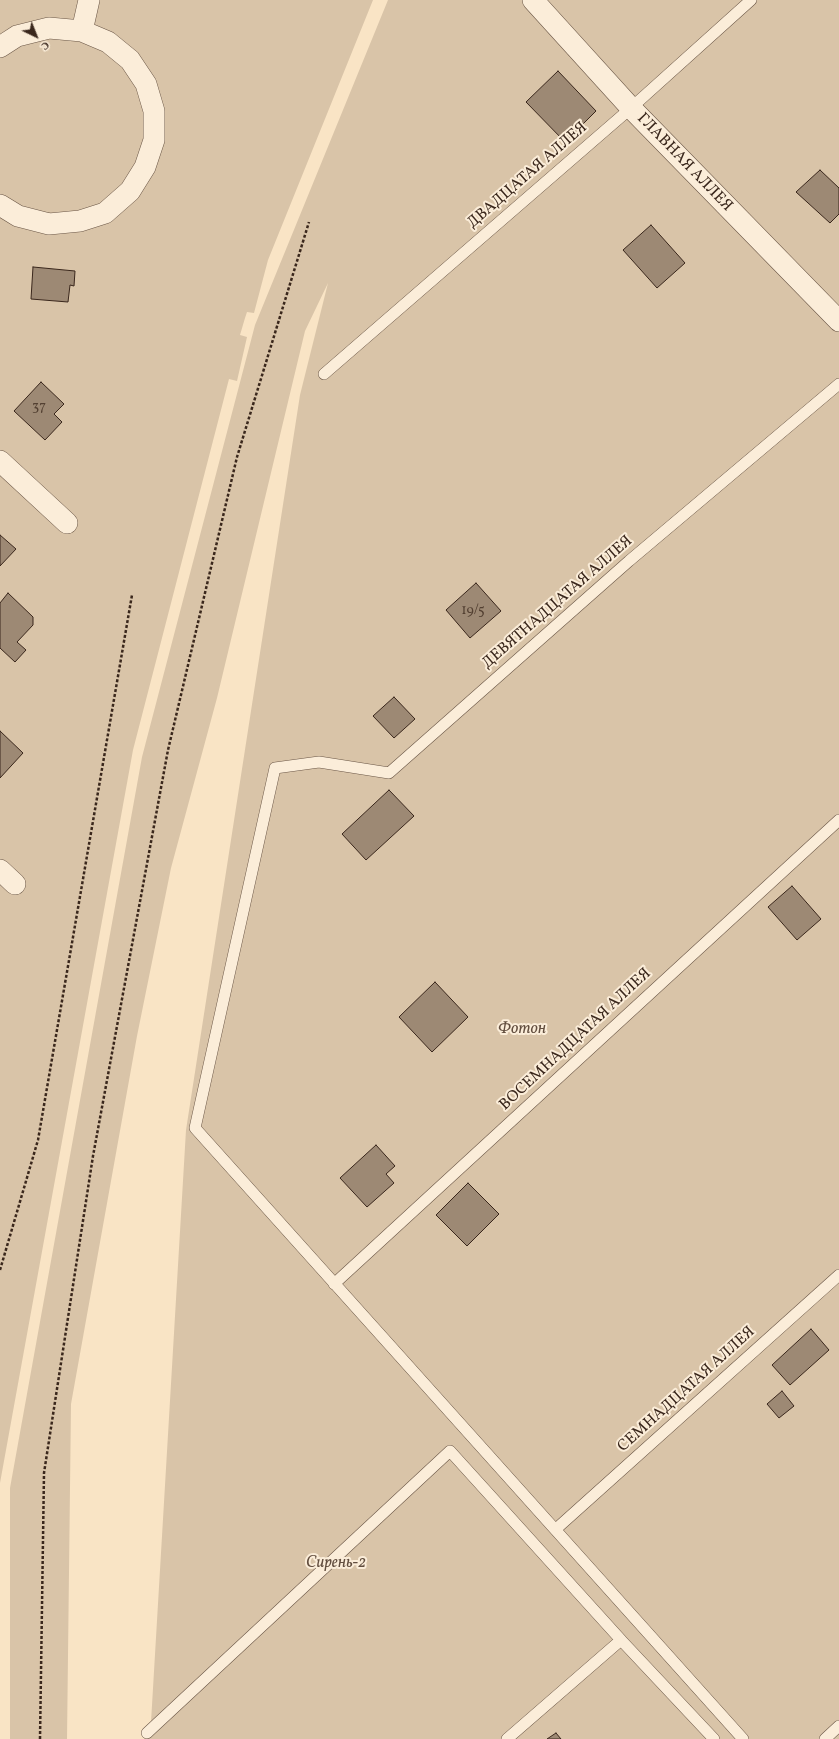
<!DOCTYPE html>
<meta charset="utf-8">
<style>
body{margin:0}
#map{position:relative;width:839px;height:1739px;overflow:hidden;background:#f9e4c5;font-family:Vollkorn,serif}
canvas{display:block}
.north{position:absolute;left:16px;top:16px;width:40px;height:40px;-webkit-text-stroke:3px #fbedd9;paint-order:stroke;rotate:137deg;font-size:11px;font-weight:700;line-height:16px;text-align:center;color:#3a271c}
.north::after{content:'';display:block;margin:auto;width:14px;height:18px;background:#3a271c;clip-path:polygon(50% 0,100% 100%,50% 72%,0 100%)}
</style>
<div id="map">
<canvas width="839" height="1739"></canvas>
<div class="north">С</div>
</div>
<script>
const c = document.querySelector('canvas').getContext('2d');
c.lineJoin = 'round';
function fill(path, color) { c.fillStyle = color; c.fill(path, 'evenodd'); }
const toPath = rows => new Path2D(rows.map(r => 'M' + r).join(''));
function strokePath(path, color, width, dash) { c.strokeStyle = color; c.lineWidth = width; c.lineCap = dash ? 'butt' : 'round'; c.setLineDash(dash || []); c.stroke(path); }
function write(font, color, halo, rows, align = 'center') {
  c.font = font + ' Vollkorn,serif'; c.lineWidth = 4; c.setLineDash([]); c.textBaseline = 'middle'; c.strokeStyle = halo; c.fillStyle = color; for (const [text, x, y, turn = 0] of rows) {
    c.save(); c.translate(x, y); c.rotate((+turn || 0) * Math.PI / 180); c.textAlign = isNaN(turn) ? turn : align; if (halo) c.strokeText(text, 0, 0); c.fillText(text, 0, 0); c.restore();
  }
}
const green = toPath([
 [0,0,373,0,268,260,254,313,247,312,245,318,240,335,247,337,237,381,229,379,133,750,0,1483],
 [388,0,839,0,839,1739,150,1739,186,1130,300,395,328,283,305,331,217,698,171,868,137,1036,71,1404,67,1739,10,1739,10,1488,142,757,255,325]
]);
const building = toPath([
 [558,71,596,111,565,142,526,102,558,71],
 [820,170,839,188,839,214,830,223,796,192,820,170],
 [651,225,685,263,657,288,623,250,651,225],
 [33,267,75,271,74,286,70,285,68,302,31,299,33,267],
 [41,382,64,404,54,414,62,422,45,440,14,411,41,382],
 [0,535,16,549,0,566,0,535],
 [476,583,501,611,470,638,446,610,476,583],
 [8,593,33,617,33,625,17,642,26,650,15,662,0,648,0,603,8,593],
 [394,697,415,719,394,738,373,716,394,697],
 [0,731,23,753,0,778,0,731],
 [389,790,414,816,366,860,342,834,389,790],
 [792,886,821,919,797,940,768,907,792,886],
 [435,982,468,1017,432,1052,399,1017,435,982],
 [376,1145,395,1166,386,1174,394,1183,367,1207,340,1178,376,1145],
 [468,1183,499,1214,467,1246,436,1215,468,1183],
 [811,1329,829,1350,790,1385,772,1365,811,1329],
 [782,1391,794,1406,779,1418,767,1404,782,1391],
 [556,1733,561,1739,547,1739,556,1733]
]);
const path = toPath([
 [0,1270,38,1140,132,595],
 [40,1739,44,1473,93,1156,168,750,237,457,309,222]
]);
const lane = toPath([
 [324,374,631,108,751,0],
 [334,1284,839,820],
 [556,1529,839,1275],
 [147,1733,450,1451,621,1640],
 [507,1739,621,1640,714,1739],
 [743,1739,195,1128,275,768,319,762,389,773,629,561,839,384],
 [825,1739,839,1726]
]);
const street = toPath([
 [533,0,631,108,839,321],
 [82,31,89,0],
 [0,47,17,36,49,28,82,31,108,42,130,60,146,84,154,111,154,140,145,167,130,191,105,213,80,221,49,224,18,216,0,205],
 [0,461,67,523],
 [0,870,15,884]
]);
const numberNames = [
 ["37",39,407],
 ["19/5",473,611]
];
const streetNames = [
 ["ГЛАВНАЯ АЛЛЕЯ",684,163,46],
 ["ДВАДЦАТАЯ АЛЛЕЯ",528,176,-41],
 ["ДЕВЯТНАДЦАТАЯ АЛЛЕЯ",558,603,-41],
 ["ВОСЕМНАДЦАТАЯ АЛЛЕЯ",576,1040,-43],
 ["СЕМНАДЦАТАЯ АЛЛЕЯ",687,1390,-42]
];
const parkNames = [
 ["Фотон",522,1030],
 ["Сирень-2",336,1564]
];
fill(green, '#d9c4a8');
fill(building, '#9d8974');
strokePath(building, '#3a271c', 1);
strokePath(lane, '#6a5646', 12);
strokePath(street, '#6a5646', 22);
strokePath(path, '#3a271c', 2.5, [3, 2]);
strokePath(lane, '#fbedd9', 11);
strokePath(street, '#fbedd9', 21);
write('14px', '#534032', null, numberNames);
write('16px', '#3a271c', '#fbedd9', streetNames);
write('italic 16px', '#624e3f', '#fbedd9', parkNames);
</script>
